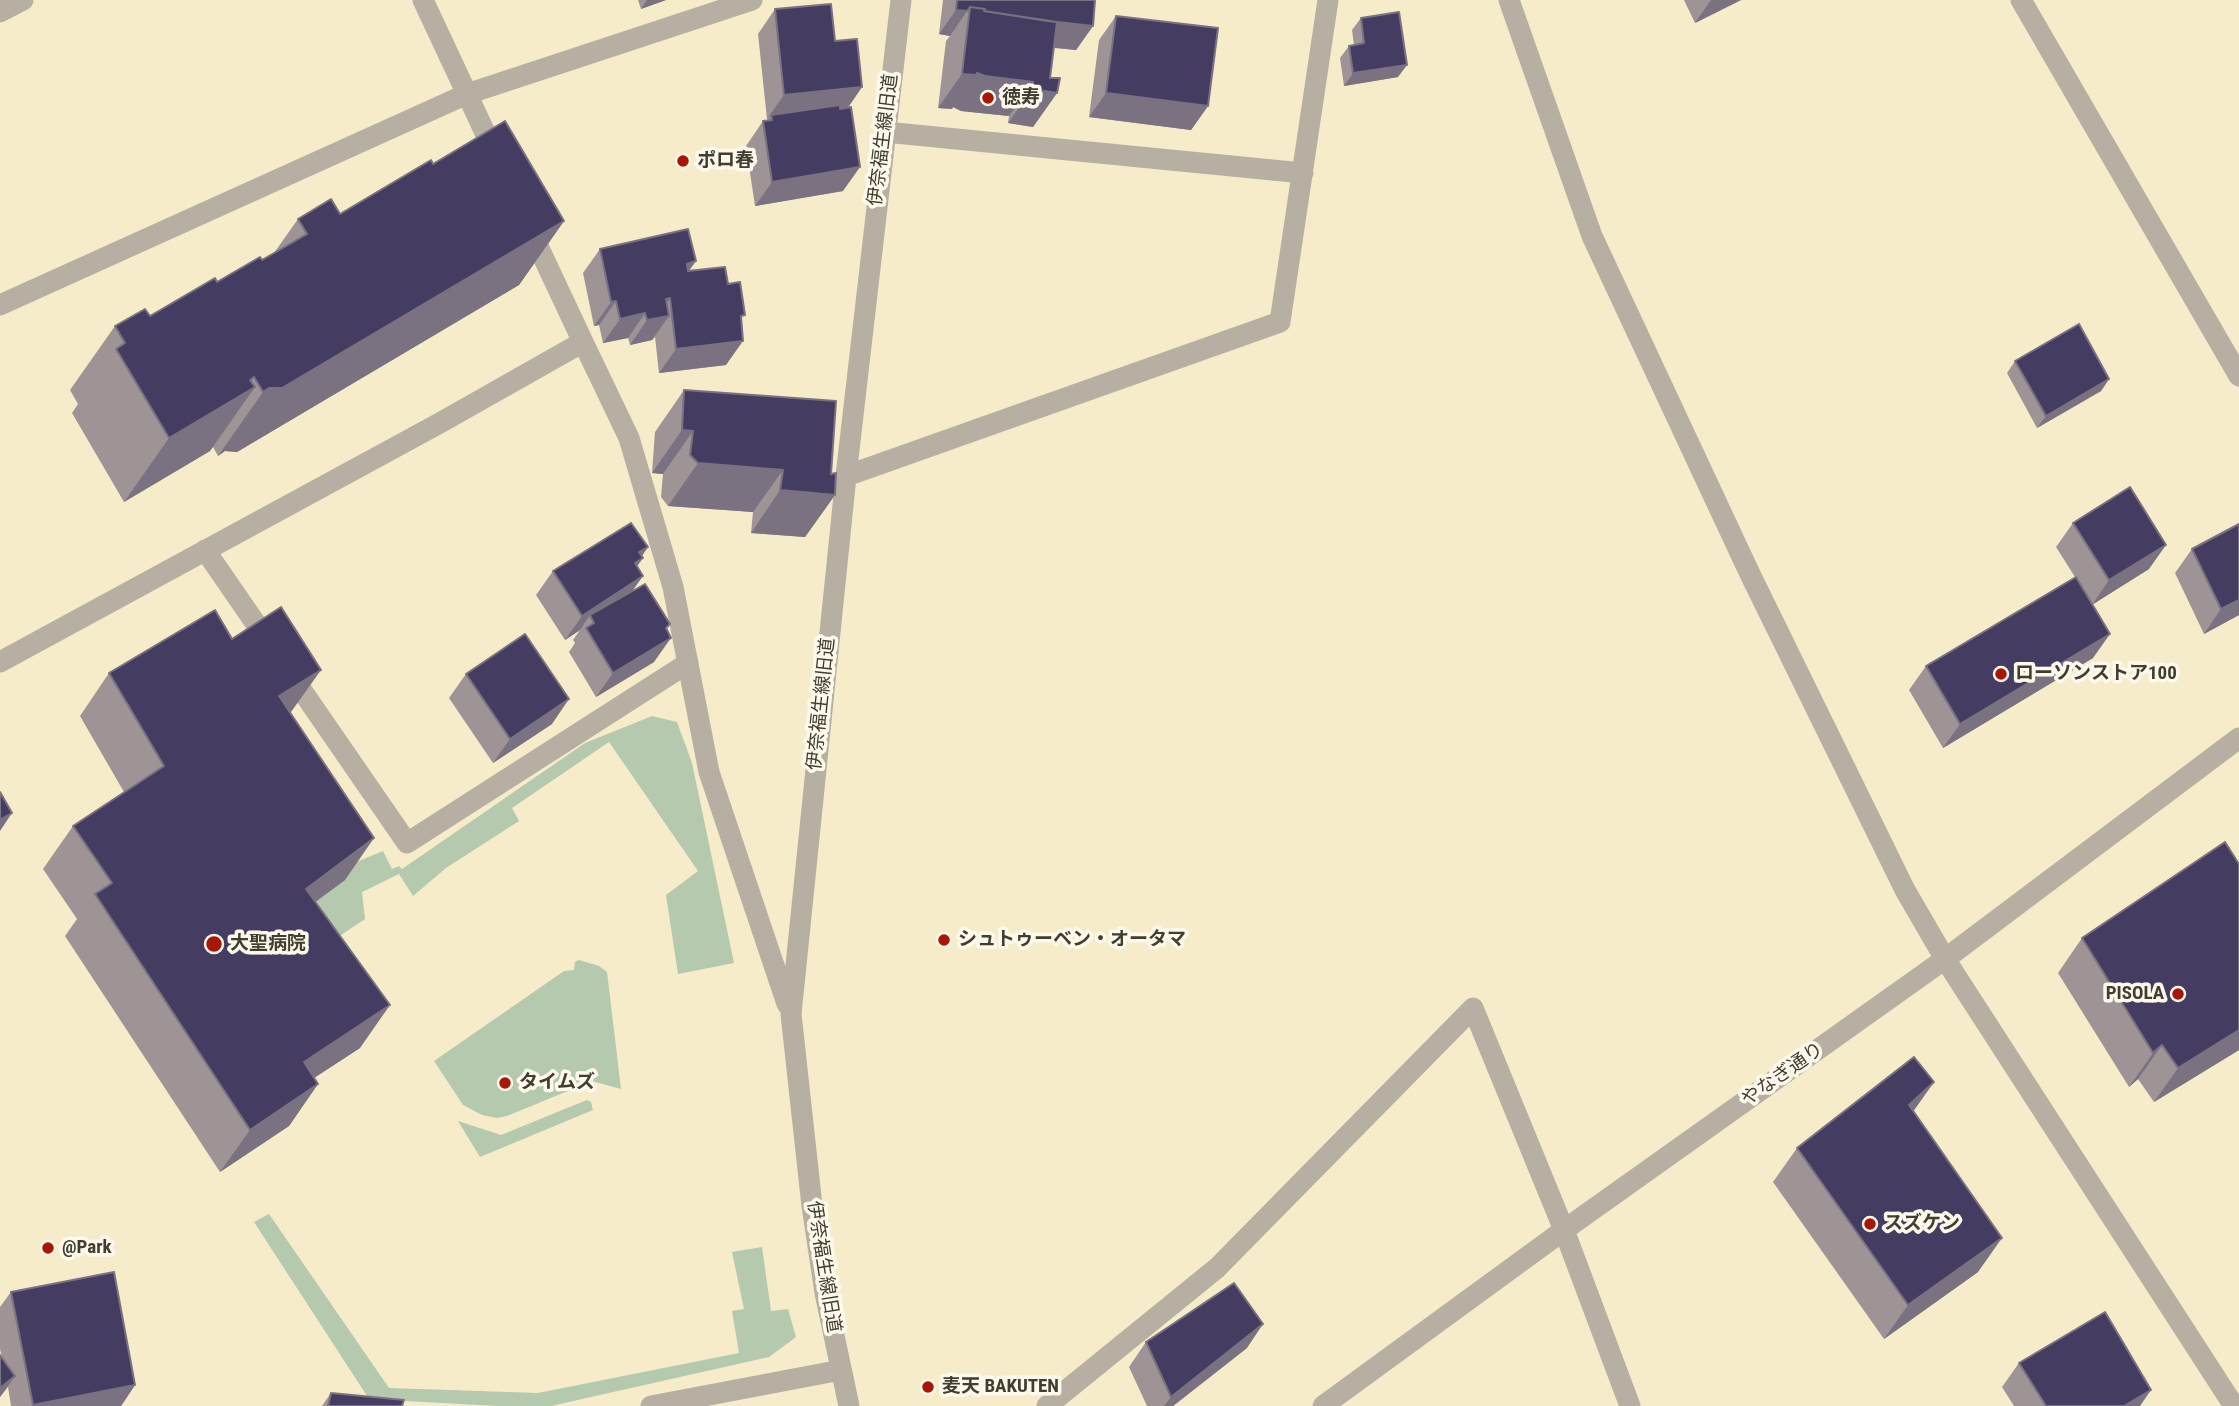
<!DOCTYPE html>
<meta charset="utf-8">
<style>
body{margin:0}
canvas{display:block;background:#f6ecca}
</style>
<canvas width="2239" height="1406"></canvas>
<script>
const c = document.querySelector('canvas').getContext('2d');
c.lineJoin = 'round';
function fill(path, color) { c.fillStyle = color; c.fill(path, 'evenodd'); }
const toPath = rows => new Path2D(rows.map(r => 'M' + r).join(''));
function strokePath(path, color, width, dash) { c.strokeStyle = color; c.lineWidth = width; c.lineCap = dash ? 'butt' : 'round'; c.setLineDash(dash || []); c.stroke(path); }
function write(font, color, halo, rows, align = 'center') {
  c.font = font + ' "Roboto Condensed","Noto Sans JP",sans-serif'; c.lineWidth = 7; c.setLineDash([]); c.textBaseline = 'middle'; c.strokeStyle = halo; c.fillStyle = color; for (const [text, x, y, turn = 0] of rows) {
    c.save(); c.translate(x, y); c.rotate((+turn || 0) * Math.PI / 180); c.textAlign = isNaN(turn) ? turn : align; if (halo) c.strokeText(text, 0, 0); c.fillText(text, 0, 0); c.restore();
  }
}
const green = toPath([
 [652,716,677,722,692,763,734,963,678,974,666,895,698,871,609,742,512,808,519,821,446,868,413,896,399,874,362,892,365,919,299,963,276,931,344,880,337,870,383,851,392,869,399,866,402,869,585,743],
 [579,960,599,966,607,972,621,1089,592,1081,507,1116,497,1118,482,1115,463,1105,434,1061,564,971,574,970,575,962],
 [587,1100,591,1102,593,1110,480,1157,458,1121,501,1135],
 [269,1214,389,1388,538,1393,739,1353,732,1311,744,1309,732,1252,762,1247,771,1311,788,1309,796,1337,769,1357,551,1406,497,1406,369,1399,254,1222]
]);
const minor = toPath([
 [423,0,496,156],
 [1509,0,1592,236,1750,574,1905,890,1945,959,2234,1406],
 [2021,0,2239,376],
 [0,12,23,0],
 [885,132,1303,173],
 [0,305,467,94,752,0],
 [583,342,629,438,673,587,709,772,787,1004],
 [846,476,1280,322,1328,0],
 [205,550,407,843,688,663],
 [0,662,438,424,583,342,529,227],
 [651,1406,841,1370],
 [849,1406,825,1293,812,1206,791,1014,846,476,901,0],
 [1047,1406,1217,1268,1473,1008,1564,1230,1630,1406],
 [1323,1406,1564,1230,1945,959,2239,738]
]);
const wall = toPath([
 [638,0,666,0,641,9],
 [943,0,1095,0,1093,26,1076,50,1054,48,1050,78,1057,93,1033,127,1008,123,1009,116,961,111,953,107,952,109,938,108,946,41,950,36,939,34],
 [1684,0,1741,0,1695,23],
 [775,9,835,41,862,87,848,107,843,191,755,206,746,146,763,121,767,121,768,119,767,119,758,34],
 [1116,16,1208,106,1191,130,1089,117,1099,40],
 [1361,18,1398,77,1344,86,1340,58,1349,46,1354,45,1352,30],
 [433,164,564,221,519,285,237,452,225,451,218,456,213,447,210,451,124,502,72,413,78,404,70,390,115,326,150,316,274,253,298,219,340,214],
 [600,249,690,271,728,284,741,321,726,365,659,373,655,337,652,340,630,345,628,338,603,343,599,325,594,326,583,273],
 [2015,361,2109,379,2101,391,2037,428,2007,373],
 [684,390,831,474,835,495,805,537,751,533,753,512,668,506,661,497,663,474,652,473,655,432],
 [2073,523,2149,569,2092,604,2093,658,1943,748,1909,690,1926,666,2075,577,2056,547],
 [2239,524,2239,615,2204,634,2175,573,2192,549],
 [648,547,642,556,637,566,631,592,670,624,666,629,654,662,596,697,569,652,575,643,573,640,580,630,565,640,536,595,553,571],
 [232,639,291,712,290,713,345,880,315,902,360,1048,314,1078,318,1084,289,1126,220,1172,65,936,77,919,43,869,73,826,124,792,80,716,109,673],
 [466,674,552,724,493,763,449,698],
 [2239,864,2239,1050,2154,1102,2138,1079,2129,1087,2058,973,2082,938],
 [1934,1082,1913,1111,1978,1272,1884,1339,1773,1182,1797,1148],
 [11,1292,135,1385,121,1406,11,1406,8,1387,0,1397,0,1355,2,1358,0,1349,0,1307],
 [1146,1342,1247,1348,1173,1406,1147,1406,1129,1367],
 [2019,1363,2140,1406,2014,1406,2002,1387],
 [331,1393,402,1406,322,1406]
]);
const shadedWall = toPath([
 [647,0,666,0,641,9],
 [1711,0,1741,0,1695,23],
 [956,10,967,11,950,36,939,34],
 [970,12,1093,26,1076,50,967,38],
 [1407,65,1398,77,1344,86,1353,73],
 [977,73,1033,82,1009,116,961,111,953,107,952,109,938,108,962,74],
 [862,87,845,112,771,115,767,119,784,95],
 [1032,89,1057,93,1033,127,1008,123],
 [1106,93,1208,106,1191,130,1089,117],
 [860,167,843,191,755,206,772,182],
 [564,221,519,285,237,452,225,451,218,456,263,392],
 [696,261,679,285,687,264],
 [670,298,656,319,669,316,652,340,630,345,647,320,666,299],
 [616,301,599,325,594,326,611,302],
 [645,313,628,338,603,343,620,319],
 [743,341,726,365,659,373,676,349],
 [254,377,242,395,255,387,210,451,124,502,169,438],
 [2109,379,2101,391,2037,428,2046,416],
 [682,430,693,431,663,474,652,473],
 [698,463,783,470,753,512,668,506],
 [780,490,835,495,805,537,751,533],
 [2166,545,2149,569,2092,605,2109,580],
 [648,547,638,561,643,558,626,582,639,552],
 [643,576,626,600,590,615,580,630,565,640,582,616],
 [2239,600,2239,615,2204,634,2221,609],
 [670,624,652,649,671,638,654,662,596,697,613,673],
 [2110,634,2093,658,1943,748,1960,724],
 [321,670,291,712,249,739,279,696],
 [569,699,552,724,493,763,510,739],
 [12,813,0,831,0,820],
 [374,838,345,880,276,931,306,889],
 [390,1005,360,1048,274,1104,304,1062],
 [2239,1030,2239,1050,2154,1102,2178,1068],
 [2162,1045,2138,1079,2129,1087,2153,1053],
 [1934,1082,1910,1116,1909,1105],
 [318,1084,289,1126,220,1172,250,1130],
 [2002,1238,1978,1272,1884,1339,1908,1305],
 [1263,1324,1247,1348,1173,1406,1164,1406,1171,1397],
 [15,1376,0,1397,0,1388],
 [135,1385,121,1406,32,1406,33,1405],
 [2151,1390,2140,1406,2124,1406]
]);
const building = toPath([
 [957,0,1095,0,1093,26,1048,21,984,11,985,9,970,7,967,11,956,10,957,0],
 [831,4,835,41,857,39,862,87,784,95,775,9,831,4],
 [970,7,985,9,984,11,1057,22,1050,78,1060,78,1057,93,1032,89,1033,82,985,76,977,73,976,75,962,74,970,7],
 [1399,12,1407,65,1353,73,1349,46,1364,43,1361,18,1399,12],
 [1116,16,1218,28,1208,106,1106,93,1116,16],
 [840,105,840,109,851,107,860,167,772,182,763,121,772,120,771,115,840,105],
 [505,121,564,221,282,388,269,388,263,392,254,377,250,380,255,387,169,438,116,349,125,343,115,326,145,309,150,316,215,278,217,282,260,257,262,260,307,234,298,219,331,199,340,214,431,160,433,164,505,121],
 [688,229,696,261,687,264,688,271,725,267,728,284,740,282,745,315,741,316,743,341,676,349,670,298,666,299,669,316,647,320,645,313,620,319,616,301,611,302,600,249,688,229],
 [2079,324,2109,379,2046,416,2015,361,2079,324],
 [684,390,836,401,831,474,836,473,835,495,780,490,783,470,698,463,690,455,693,431,682,430,684,390],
 [2130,487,2166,545,2109,580,2073,523,2130,487],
 [631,523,648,547,639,552,643,558,635,563,643,576,582,616,553,571,631,523],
 [2239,524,2239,600,2221,609,2192,549,2239,524],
 [2076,577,2110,634,1960,724,1926,666,2076,577],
 [645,584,670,624,666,628,671,638,613,673,586,628,594,623,590,615,645,584],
 [281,607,321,670,279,696,374,838,306,889,390,1005,304,1062,318,1084,250,1130,95,894,112,883,73,826,164,766,109,673,215,610,232,639,281,607],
 [525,634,569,699,510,739,466,674,525,634],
 [0,792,12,813,0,820,0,792],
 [2225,842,2239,864,2239,1030,2178,1068,2162,1045,2153,1053,2082,938,2225,842],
 [1914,1057,1934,1082,1909,1105,2002,1238,1908,1305,1797,1148,1914,1057],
 [114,1272,135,1385,33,1405,11,1292,114,1272],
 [1234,1283,1263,1324,1171,1397,1146,1342,1234,1283],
 [2105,1312,2151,1390,2124,1406,2046,1406,2019,1363,2105,1312],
 [0,1355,15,1376,0,1388,0,1355],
 [331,1393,404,1400,402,1406,328,1406,331,1393]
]);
const markers = [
 [988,98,7,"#a81606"],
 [683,161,7,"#a81606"],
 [2001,674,7,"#a81606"],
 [944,940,7,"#a81606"],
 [214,944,9,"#a81606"],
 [2178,994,7,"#a81606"],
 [505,1083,7,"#a81606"],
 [1870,1224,7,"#a81606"],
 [48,1248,7,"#a81606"],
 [928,1387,7,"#a81606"]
];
const poiNames = [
 ["徳寿",1002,98],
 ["ポロ春",697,161],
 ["ローソンストア100",2015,674],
 ["シュトゥーベン・オータマ",958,940],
 ["大聖病院",230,944],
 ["PISOLA",2164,994,"right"],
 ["タイムズ",519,1083],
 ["スズケン",1884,1224],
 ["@Park",62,1248],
 ["麦天 BAKUTEN",942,1387]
];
const streetNames = [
 ["伊奈福生線旧道",884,140,-83],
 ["伊奈福生線旧道",822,704,-84],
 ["やなぎ通り",1783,1075,-35],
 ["伊奈福生線旧道",823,1267,81]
];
fill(green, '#b4c9ad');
strokePath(minor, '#b7afa2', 21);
fill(wall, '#9e9496');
fill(shadedWall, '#7a7280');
fill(building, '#453d61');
strokePath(building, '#7a7280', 2);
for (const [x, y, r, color] of markers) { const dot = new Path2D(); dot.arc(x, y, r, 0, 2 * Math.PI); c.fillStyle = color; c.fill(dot); strokePath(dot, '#fdf9ec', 2.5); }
write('bold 19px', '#413d2f', '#fdf9ec', poiNames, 'left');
write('19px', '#413d2f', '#fdf9ec', streetNames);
</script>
